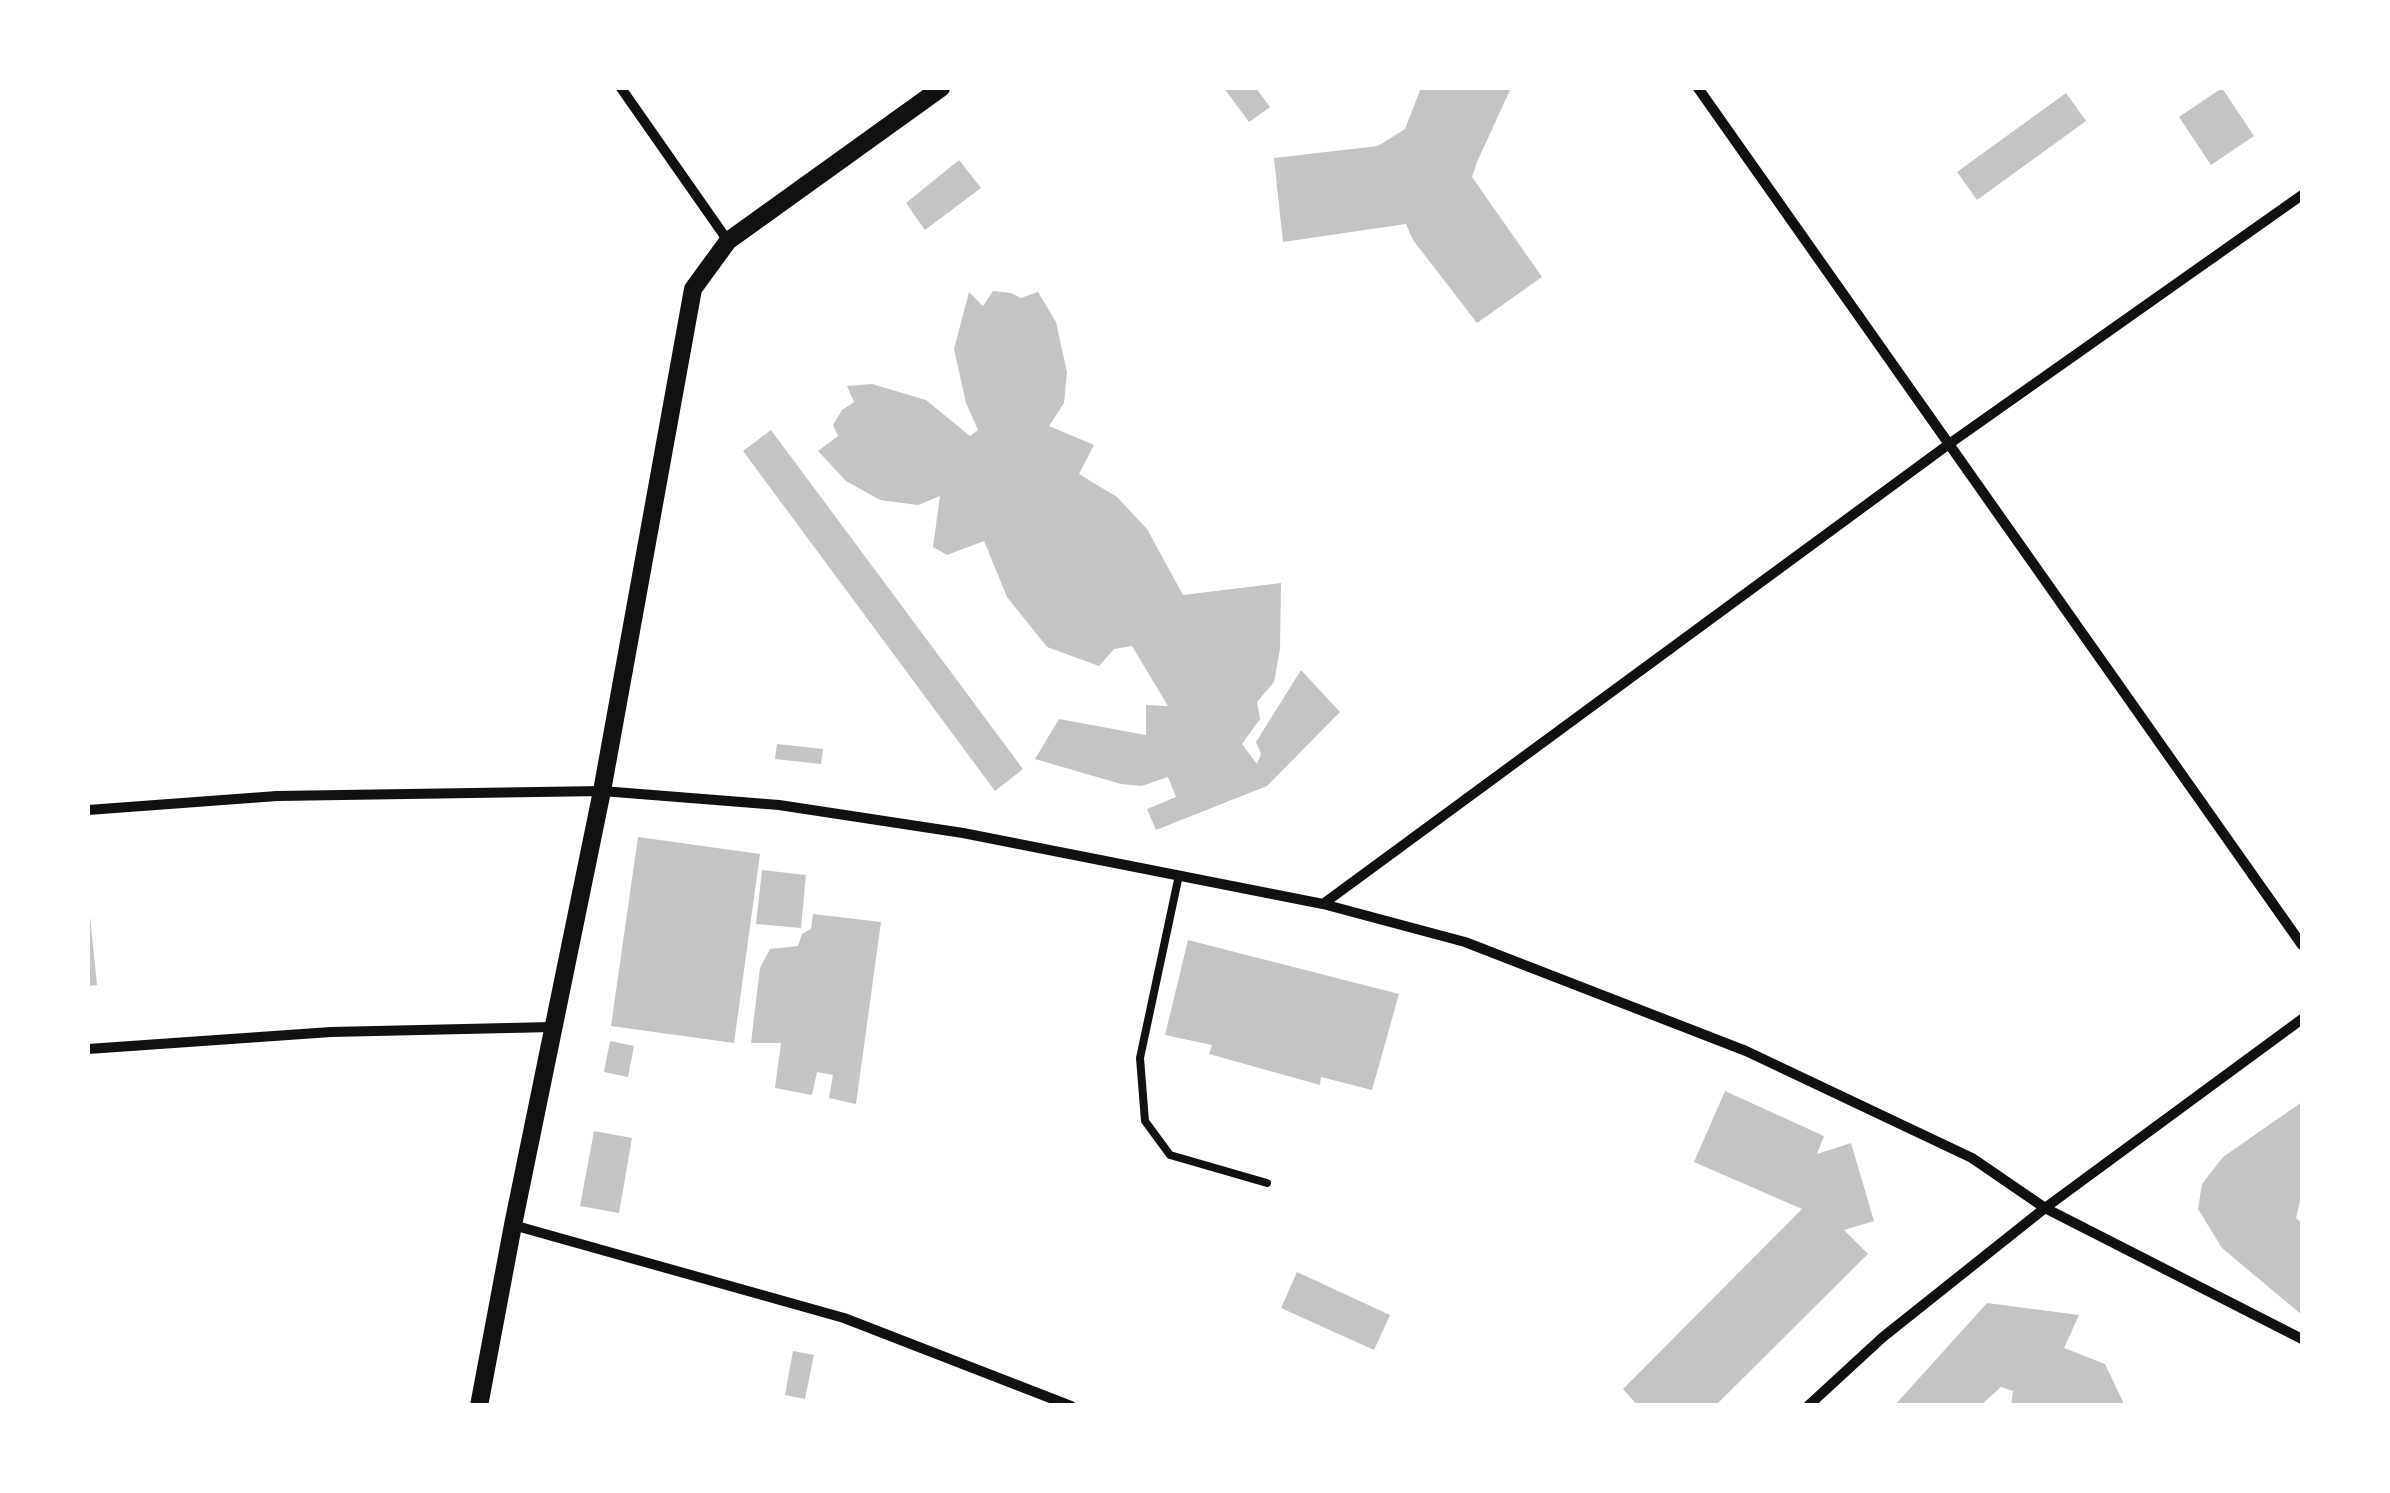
<!DOCTYPE html>
<style>
body{margin:0}
#map{position:relative;width:2390px;height:1493px;overflow:hidden;background:#fff;font-family:Cabin,sans-serif}
canvas{display:block}
.frame{position:absolute;inset:0;border:90px solid #fff;pointer-events:none}
</style>
<div id="map">
<canvas width="2390" height="1493"></canvas>
<div class="frame"></div>
</div>
<script>
const c = document.querySelector('canvas').getContext('2d');
c.lineJoin = 'round';
function fill(path, color) { c.fillStyle = color; c.fill(path, 'evenodd'); }
const toPath = rows => new Path2D(rows.map(r => 'M' + r).join(''));
function strokePath(path, color, width, dash) { c.strokeStyle = color; c.lineWidth = width; c.lineCap = dash ? 'butt' : 'round'; c.setLineDash(dash || []); c.stroke(path); }
const building = toPath([
 [1224,88,1256,88,1270,107,1249,122],
 [1421,88,1511,88,1477,162,1472,177,1542,277,1477,323,1413,240,1406,224,1283,242,1274,158,1378,146,1405,129],
 [2222,88,2254,136,2211,165,2179,117],
 [2066,93,2086,121,1977,200,1957,172],
 [959,160,981,188,925,230,906,203],
 [993,291,1011,293,1021,298,1038,292,1056,322,1067,372,1064,403,1049,426,1094,445,1079,474,1117,497,1147,529,1183,595,1281,583,1280,649,1274,682,1257,702,1260,719,1242,744,1257,764,1261,754,1256,742,1301,670,1340,712,1267,786,1156,830,1147,809,1176,797,1168,777,1142,786,1121,784,1035,759,1059,719,1146,735,1146,705,1168,706,1132,646,1114,649,1099,666,1047,647,1007,597,984,541,947,555,933,547,940,496,918,505,880,500,846,481,818,451,838,436,833,425,842,410,854,402,847,386,872,384,926,400,970,436,978,430,966,403,954,349,969,292,983,306],
 [771,430,1023,769,995,791,743,451],
 [777,744,823,749,821,764,775,759],
 [638,837,760,854,734,1043,611,1026],
 [762,870,806,875,801,928,756,924],
 [813,914,881,922,856,1104,829,1098,833,1075,817,1072,812,1095,775,1088,781,1043,751,1043,760,968,770,949,798,946,802,934,811,929],
 [90,916,97,985,88,986,88,917],
 [1188,940,1399,994,1372,1090,1321,1077,1320,1085,1209,1054,1212,1045,1165,1035],
 [610,1041,634,1046,628,1077,604,1072],
 [1725,1091,1824,1136,1817,1154,1851,1143,1874,1221,1844,1230,1868,1254,1715,1406,1638,1406,1623,1389,1802,1209,1694,1162],
 [2302,1102,2302,1192,2296,1218,2302,1223,2302,1315,2222,1248,2198,1209,2202,1184,2223,1157],
 [594,1131,632,1138,619,1213,580,1206],
 [1297,1272,1390,1315,1374,1350,1281,1308],
 [1987,1303,2079,1315,2064,1348,2105,1364,2125,1406,2011,1406,2013,1391,2001,1387,1980,1406,1894,1406],
 [793,1351,814,1355,805,1399,785,1395]
]);
const service = toPath([
 [1179,875,1140,1058,1145,1121,1170,1155,1267,1183]
]);
const minor = toPath([
 [621,88,728,241],
 [1698,88,2302,945],
 [88,810,277,796,602,791,779,805,963,833,1323,904,1465,942,1746,1051,1972,1158,2045,1208,2302,1339],
 [1323,904,1949,444,2302,195],
 [88,1049,331,1032,553,1027],
 [513,1225,844,1318,1071,1406],
 [1808,1406,1883,1337,2045,1208,2302,1019]
]);
const tertiary = toPath([
 [479,1406,513,1225,602,791,693,289,728,241,941,88]
]);
fill(building, '#c4c4c4');
strokePath(service, '#111', 8);
strokePath(minor, '#111', 10);
strokePath(tertiary, '#111', 18);
</script>
